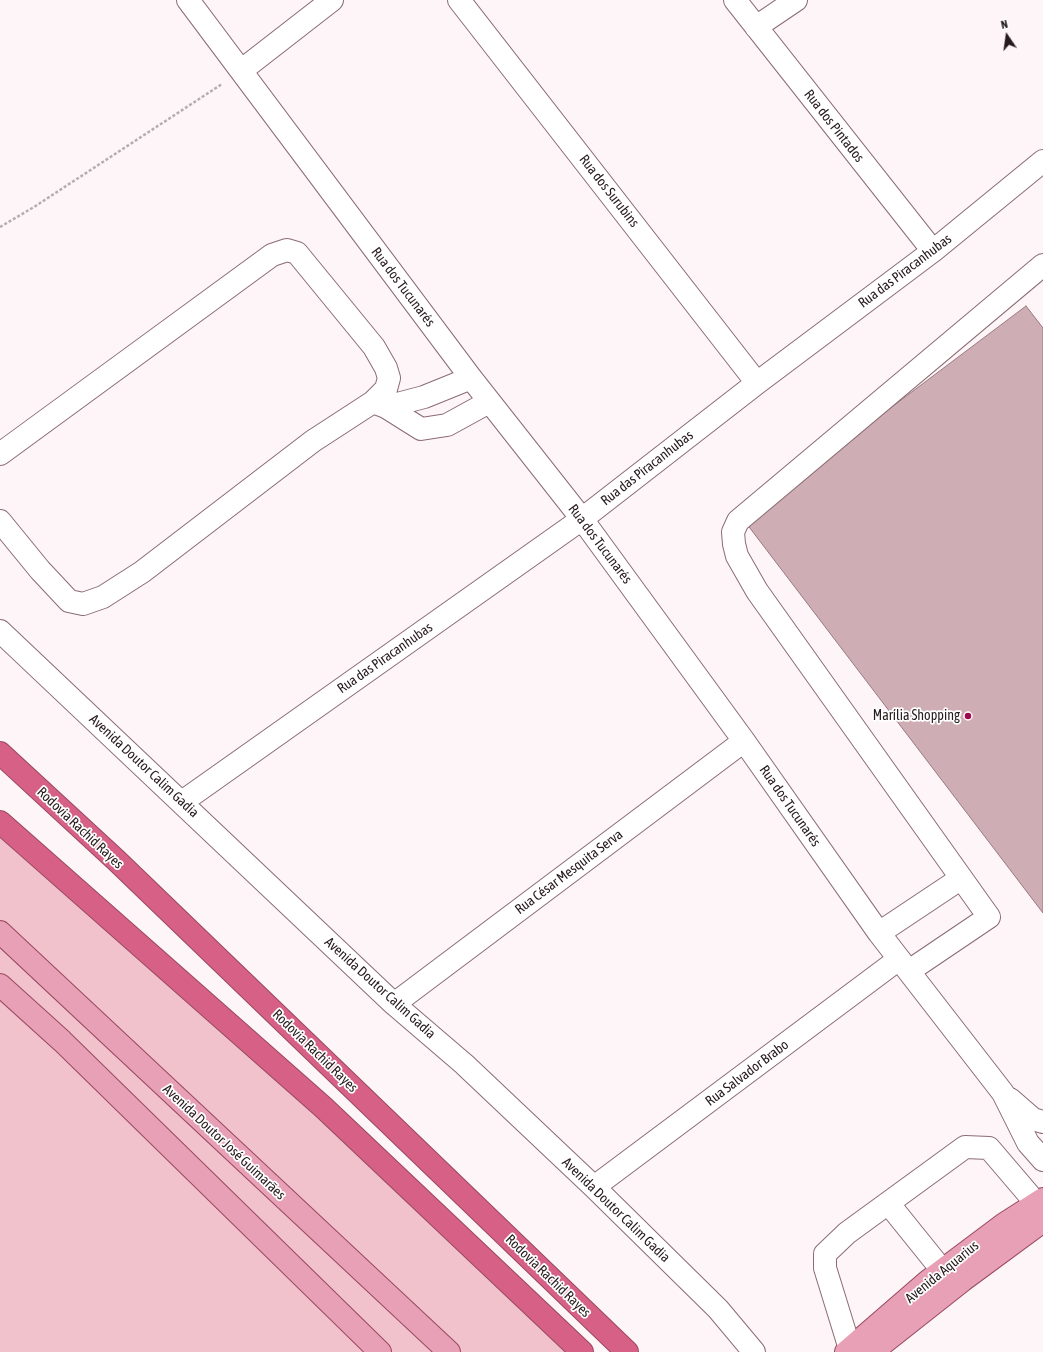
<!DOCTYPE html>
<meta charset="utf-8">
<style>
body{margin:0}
#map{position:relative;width:1043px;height:1352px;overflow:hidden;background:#fdf5f7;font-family:"Asap Condensed",sans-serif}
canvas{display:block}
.north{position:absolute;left:987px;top:16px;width:40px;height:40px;-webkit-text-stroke:3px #fff;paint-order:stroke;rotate:347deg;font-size:11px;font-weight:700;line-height:16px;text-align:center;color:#261a1d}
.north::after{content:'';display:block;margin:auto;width:14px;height:18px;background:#261a1d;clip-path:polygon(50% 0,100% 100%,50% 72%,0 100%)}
</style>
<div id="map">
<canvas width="1043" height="1352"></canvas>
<div class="north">N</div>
</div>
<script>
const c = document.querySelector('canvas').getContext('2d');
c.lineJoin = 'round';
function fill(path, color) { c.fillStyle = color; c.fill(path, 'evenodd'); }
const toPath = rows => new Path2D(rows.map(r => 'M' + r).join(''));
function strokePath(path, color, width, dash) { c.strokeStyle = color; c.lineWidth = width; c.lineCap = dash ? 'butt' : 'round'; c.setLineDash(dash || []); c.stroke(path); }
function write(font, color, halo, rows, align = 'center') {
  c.font = font + ' "Asap Condensed",sans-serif'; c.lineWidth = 3.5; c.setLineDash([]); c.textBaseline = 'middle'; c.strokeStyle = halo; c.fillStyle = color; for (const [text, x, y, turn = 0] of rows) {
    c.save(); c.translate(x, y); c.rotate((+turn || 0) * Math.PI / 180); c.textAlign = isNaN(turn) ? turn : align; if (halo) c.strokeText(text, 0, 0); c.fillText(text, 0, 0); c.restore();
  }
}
const green = toPath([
 [0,824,571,1352,0,1352]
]);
const building = toPath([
 [1026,306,1043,328,1043,913,743,519,1026,306]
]);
const path = toPath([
 [0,227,34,207,222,84]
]);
const minor = toPath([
 [188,0,471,378,582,519,744,741,879,933,1003,1093,1028,1143,1043,1160],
 [459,0,757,383],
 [735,0,933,251],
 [756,27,796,0],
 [242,70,332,0],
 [373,402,386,407,421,429,447,425,489,402],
 [386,407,424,397,471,378],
 [0,454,272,255,287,250,297,253,374,347,386,368,389,378,386,389,373,402,313,441,142,572,103,597,83,604,69,601,40,570,0,521],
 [0,631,394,1004,464,1064,594,1187,718,1309,754,1352],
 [182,802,582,519,757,383,933,251,1043,161],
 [879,933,960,879],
 [909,971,989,917,757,591,737,556,734,544,733,532,738,521,1043,265],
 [394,1004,744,741],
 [1010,1099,1033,1119,1043,1122],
 [594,1187,899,959],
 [888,1203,942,1270],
 [850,1349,825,1268,825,1254,847,1233,965,1147,989,1148,1036,1203]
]);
const major = toPath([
 [0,932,449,1352],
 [0,985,62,1041,380,1352],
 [846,1352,928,1281,1004,1224,1043,1199],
 [872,1352,963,1280,1043,1221]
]);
const highway = toPath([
 [0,753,116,860,627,1352],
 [0,822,323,1107,582,1352]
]);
const markers = [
 [968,716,4,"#9f084e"]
];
const streetNames = [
 ["Rua dos Pintados",834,126,52],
 ["Rua dos Surubins",609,191,52],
 ["Rua das Piracanhubas",905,271,-37],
 ["Rua dos Tucunarés",403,287,53],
 ["Rua das Piracanhubas",647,468,-38],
 ["Rua dos Tucunarés",600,544,53],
 ["Rua das Piracanhubas",385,658,-35],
 ["Avenida Doutor Calim Gadia",144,766,43],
 ["Rua dos Tucunarés",790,806,55],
 ["Rodovia Rachid Rayes",80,828,43],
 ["Rua César Mesquita Serva",569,872,-37],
 ["Avenida Doutor Calim Gadia",380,988,42],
 ["Rodovia Rachid Rayes",315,1051,44],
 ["Rua Salvador Brabo",747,1073,-37],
 ["Avenida Doutor José Guimarães",224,1142,43],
 ["Avenida Doutor Calim Gadia",616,1210,44],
 ["Avenida Aquarius",942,1272,-39],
 ["Rodovia Rachid Rayes",548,1276,44]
];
const poiNames = [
 ["Marília Shopping",960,716]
];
fill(green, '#f1c1cc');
fill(building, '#ceadb4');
strokePath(building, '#997a81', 1);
strokePath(minor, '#8b6c73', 24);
strokePath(major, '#994861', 24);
strokePath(highway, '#994861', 24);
strokePath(path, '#b6adaf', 2.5, [3, 2]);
strokePath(minor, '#fff', 22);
strokePath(major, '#e7a0b6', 22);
strokePath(highway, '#d76186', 22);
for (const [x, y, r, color] of markers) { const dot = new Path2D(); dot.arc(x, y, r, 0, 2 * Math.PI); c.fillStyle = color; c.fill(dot); strokePath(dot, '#fff', 1.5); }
write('14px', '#261a1d', '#fff', streetNames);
write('14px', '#261a1d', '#fff', poiNames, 'right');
</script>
